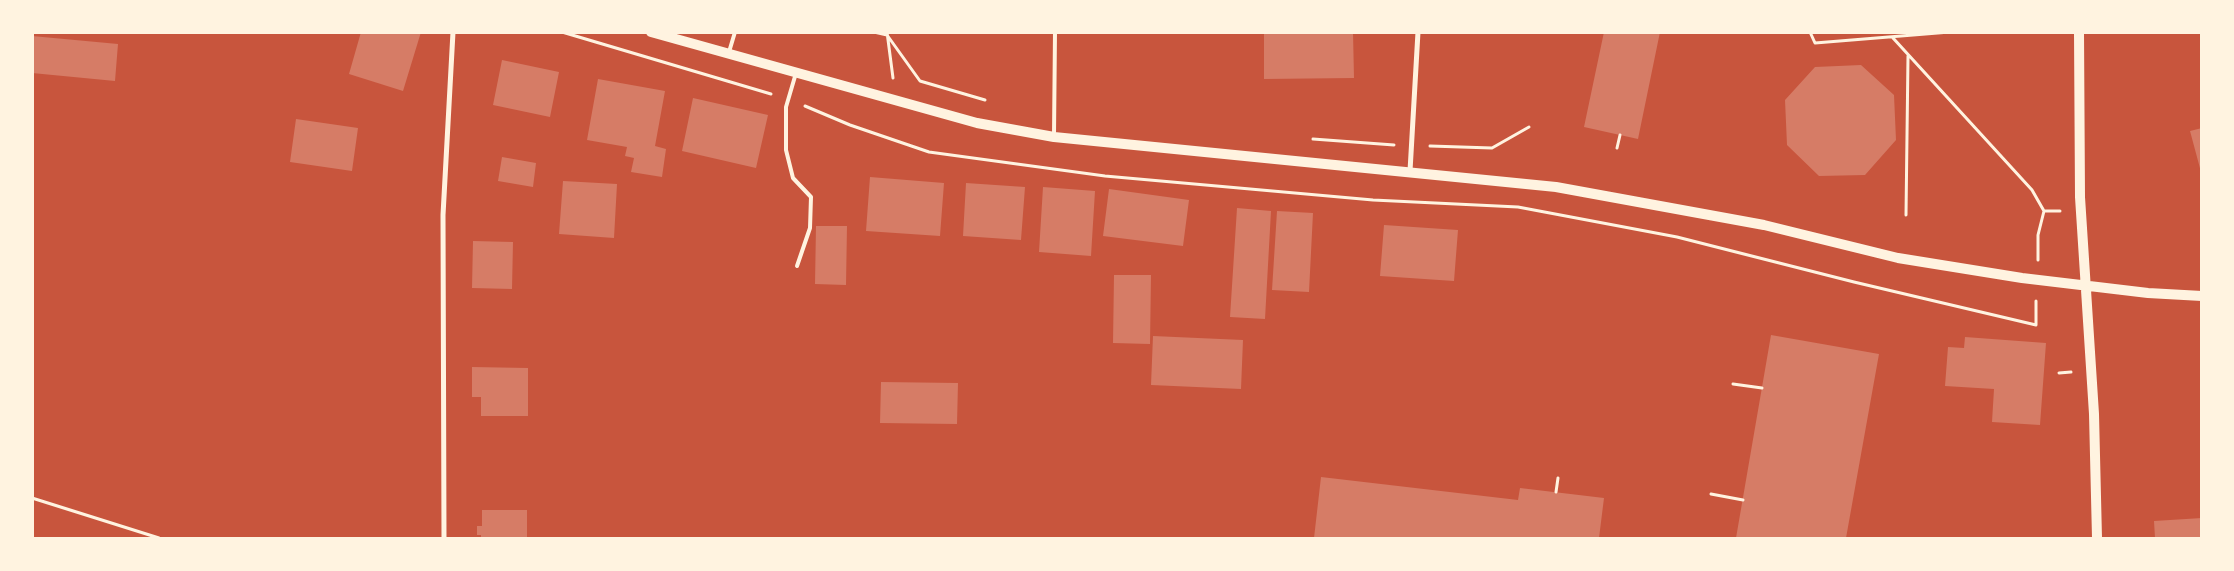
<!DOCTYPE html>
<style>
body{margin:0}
#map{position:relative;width:2234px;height:571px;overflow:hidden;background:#c8553d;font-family:Barlow,sans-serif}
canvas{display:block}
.frame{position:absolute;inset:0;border:34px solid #fff3e0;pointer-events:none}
</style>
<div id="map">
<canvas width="2234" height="571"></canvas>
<div class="frame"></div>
</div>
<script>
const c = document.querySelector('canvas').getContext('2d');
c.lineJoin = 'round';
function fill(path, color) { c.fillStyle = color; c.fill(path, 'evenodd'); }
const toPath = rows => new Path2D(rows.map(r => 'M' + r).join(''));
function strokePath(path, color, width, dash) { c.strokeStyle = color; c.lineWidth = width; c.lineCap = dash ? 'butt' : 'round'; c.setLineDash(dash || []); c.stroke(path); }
const building = toPath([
 [361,32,421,32,403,91,349,74],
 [1264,32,1353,32,1354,78,1264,79],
 [1604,32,1660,32,1638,139,1584,127],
 [32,36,118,44,115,81,32,73],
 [502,60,559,72,550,117,493,105],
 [1861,65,1894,95,1896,140,1865,175,1819,176,1787,145,1785,100,1815,67],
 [598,79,665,91,655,146,666,149,662,177,631,172,634,158,625,156,627,147,587,140],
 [693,98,768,115,756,168,682,151],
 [296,119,358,128,352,171,290,162],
 [2202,128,2202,172,2201,172,2190,131],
 [502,157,536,163,533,187,498,181],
 [870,177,944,183,940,236,866,231],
 [563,181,617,184,614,238,559,234],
 [966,183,1025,187,1021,240,963,236],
 [1043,187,1095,191,1091,256,1039,252],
 [1109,189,1189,200,1183,246,1103,236],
 [1237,208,1271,211,1265,319,1230,317],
 [1277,211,1313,213,1309,292,1272,290],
 [1384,225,1458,230,1454,281,1380,276],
 [816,226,847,226,846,285,815,284],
 [473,241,513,242,512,289,472,288],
 [1114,275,1151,275,1150,344,1113,343],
 [1771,335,1879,354,1846,538,1736,538],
 [1153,336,1243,340,1241,389,1151,385],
 [1965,337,2046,343,2040,425,1992,422,1994,389,1945,386,1948,347,1964,348],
 [472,367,528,368,528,416,481,416,481,397,472,397],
 [881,382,958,383,957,424,880,423],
 [1321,477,1518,500,1520,488,1604,498,1599,538,1314,538],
 [482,510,527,510,527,538,481,538,481,535,477,535,477,526,482,526],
 [2202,518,2202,538,2155,538,2154,521]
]);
const path = toPath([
 [562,32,771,94],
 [874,32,887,35,920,81,985,100],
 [887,32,893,78],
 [1810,32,1815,43,1950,32],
 [1893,38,2032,190,2044,211,2038,235,2038,260],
 [805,106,850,125,929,152,1105,176,1373,200,1518,207,1677,237,1854,282,2036,325,2036,301],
 [1313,139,1394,145],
 [1430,146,1492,148,1529,127],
 [1617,148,1620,135],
 [2044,211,2060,211],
 [1906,215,1908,56],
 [2059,373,2071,372],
 [1733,384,1762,388],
 [1556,492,1558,478],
 [1711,494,1743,500],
 [32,498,159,538]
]);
const service = toPath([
 [729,52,735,32],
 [796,73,786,107,786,150,793,178,811,197,810,228,797,266],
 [1054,135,1055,32]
]);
const minor = toPath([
 [1410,171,1418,32],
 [444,538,443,215,453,32]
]);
const secondary = toPath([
 [651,32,977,123,1054,137,1556,187,1764,225,1898,258,2022,278,2148,293,2202,296],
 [2079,32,2080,197,2094,414,2097,538]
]);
fill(building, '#d67c66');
strokePath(path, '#fff3e0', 3);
strokePath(service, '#fff3e0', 4);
strokePath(minor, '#fff3e0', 5);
strokePath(secondary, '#fff3e0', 10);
</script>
